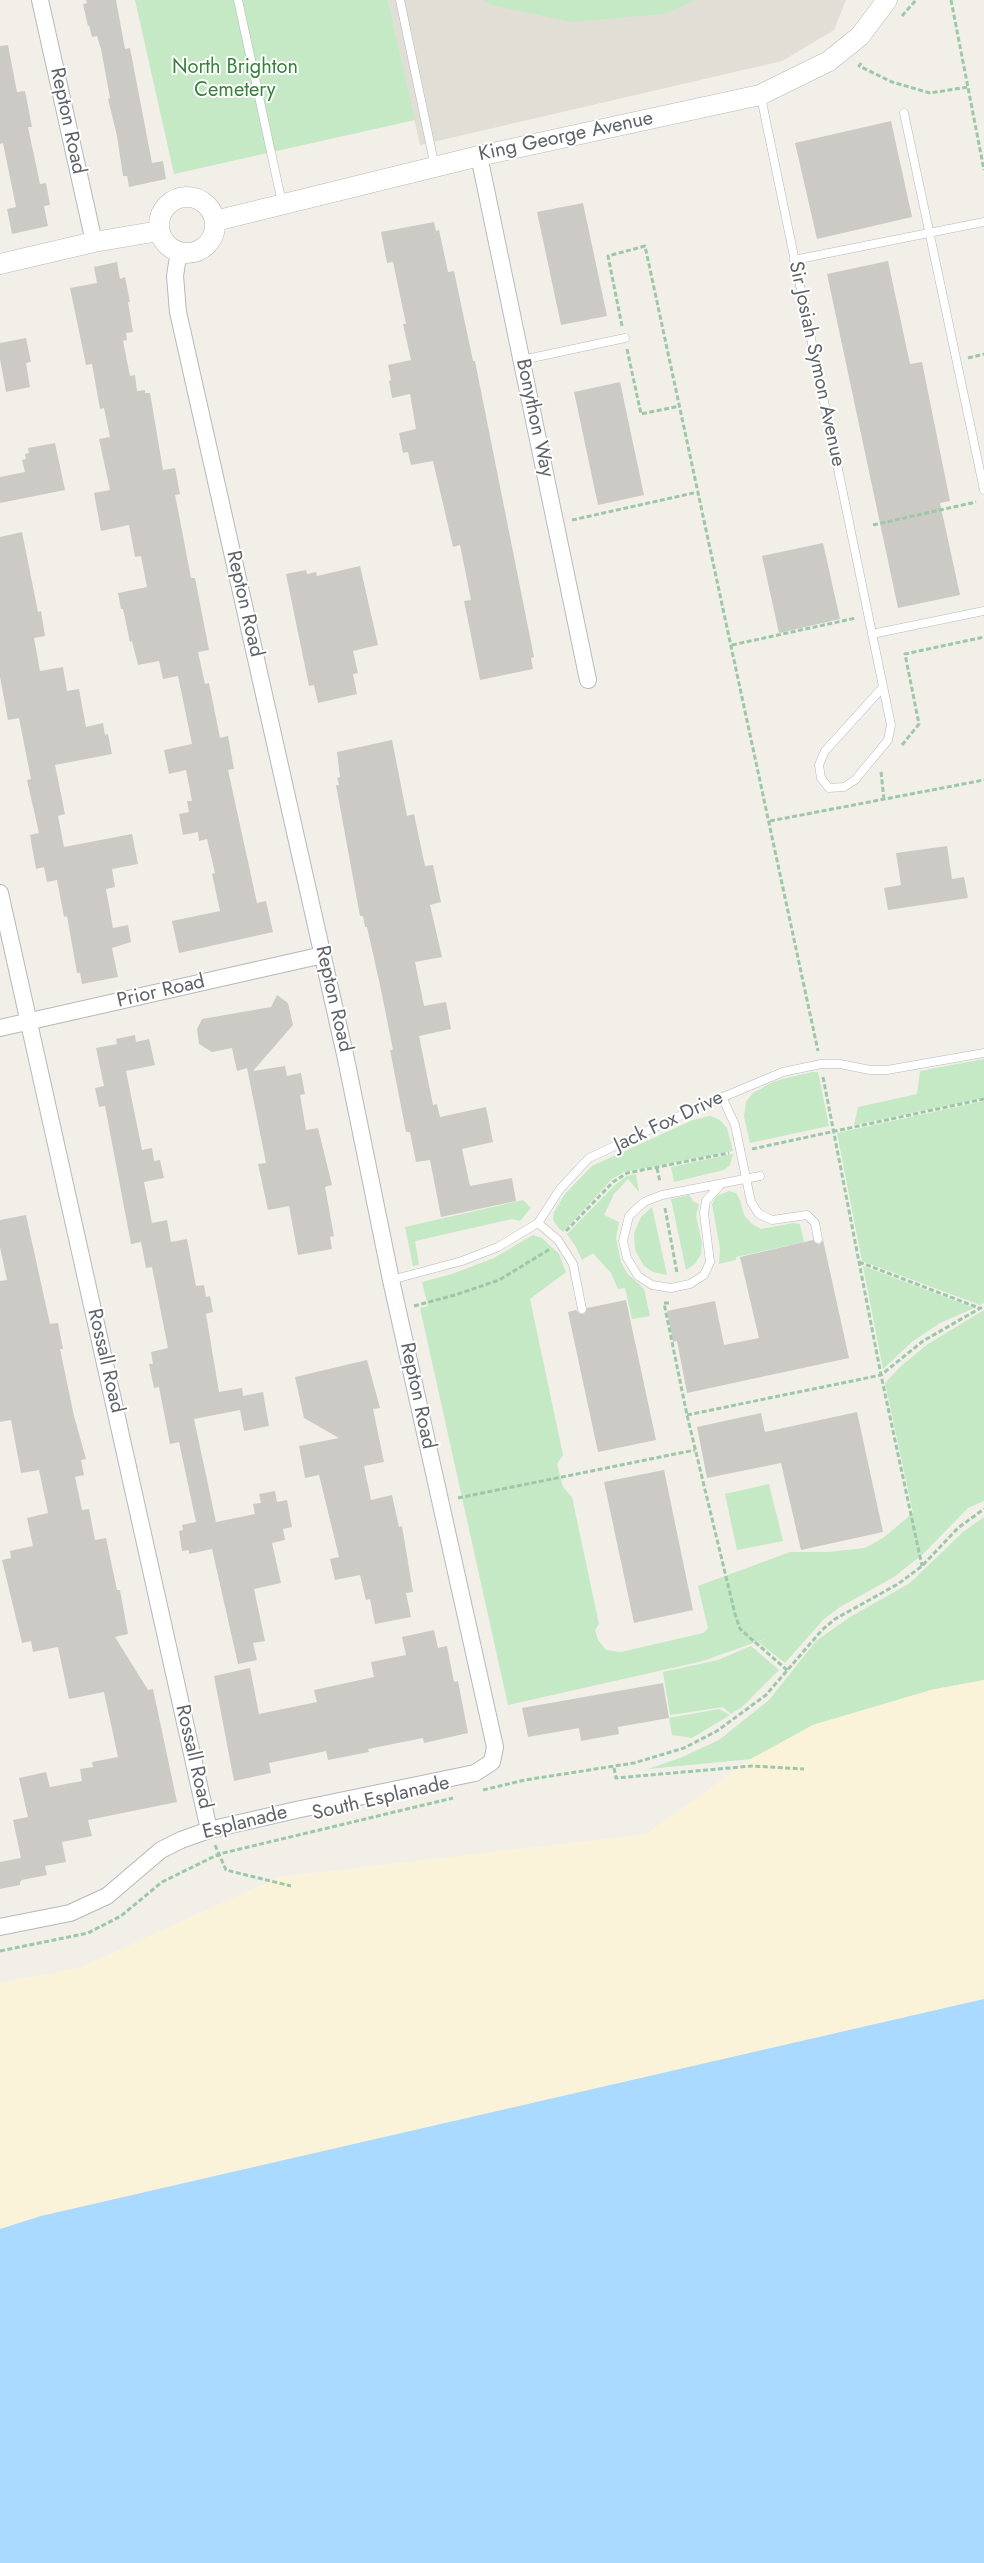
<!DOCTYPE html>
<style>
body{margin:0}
canvas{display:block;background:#f1efe8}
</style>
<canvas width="984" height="2563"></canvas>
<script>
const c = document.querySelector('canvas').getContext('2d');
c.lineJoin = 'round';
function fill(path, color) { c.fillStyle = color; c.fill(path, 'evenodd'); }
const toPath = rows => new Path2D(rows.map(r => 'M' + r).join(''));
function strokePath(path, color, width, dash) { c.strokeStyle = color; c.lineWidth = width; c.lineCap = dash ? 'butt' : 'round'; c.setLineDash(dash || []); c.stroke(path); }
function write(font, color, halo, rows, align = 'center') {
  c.font = font + ' Jost,sans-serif'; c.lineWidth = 4; c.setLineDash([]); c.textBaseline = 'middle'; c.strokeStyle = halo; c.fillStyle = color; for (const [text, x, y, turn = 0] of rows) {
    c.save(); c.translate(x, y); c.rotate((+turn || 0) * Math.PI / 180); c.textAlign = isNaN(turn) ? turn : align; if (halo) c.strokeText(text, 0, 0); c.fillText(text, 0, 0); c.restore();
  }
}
const education = toPath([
 [388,0,846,0,834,30,782,61,420,145]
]);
const green = toPath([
 [135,0,388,0,415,120,174,174],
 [484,0,696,0,664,14,571,22,492,5],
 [984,1059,984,1098,854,1125,858,1107,917,1094,920,1071],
 [812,1072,818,1072,829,1126,750,1143,744,1116,746,1102,753,1093,775,1081],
 [984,1101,984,1303,980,1305,862,1261,837,1133],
 [710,1116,720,1120,727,1128,733,1151,624,1172,612,1179,563,1232,558,1227,553,1220,554,1212,565,1194,592,1166,693,1120],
 [733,1154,730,1165,724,1170,674,1182,671,1167],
 [636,1174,639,1192,628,1179,614,1194,604,1215,619,1222,616,1238,621,1262,627,1273,644,1289,650,1316,632,1319,625,1288,618,1289,611,1273,593,1253,582,1260,576,1247,567,1234,616,1184,627,1176],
 [729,1191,736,1193,740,1200,744,1215,752,1224,761,1229,793,1223,800,1224,804,1242,736,1257,736,1260,719,1264,720,1248,712,1204,717,1196],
 [689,1195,694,1202,699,1204,696,1216,702,1243,701,1254,695,1264,686,1270,671,1199],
 [523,1200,531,1208,520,1221,512,1219,415,1241,419,1265,413,1266,405,1227],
 [652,1207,667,1275,653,1272,644,1266,635,1250,634,1233,641,1217],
 [533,1235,542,1238,559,1254,566,1272,530,1299,563,1455,557,1464,563,1487,572,1497,599,1624,595,1630,598,1640,606,1650,621,1652,703,1633,708,1628,698,1586,790,1552,828,1552,865,1548,883,1538,913,1513,885,1383,901,1366,928,1344,984,1310,984,1501,968,1508,924,1553,894,1577,840,1607,824,1619,785,1663,758,1642,767,1638,703,1661,508,1705,420,1308,428,1306,422,1282,452,1274,494,1258],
 [863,1266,974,1308,940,1323,913,1341,883,1369],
 [769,1484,783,1541,737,1550,725,1494],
 [984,1517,984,1680,931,1690,813,1725,751,1759,648,1769,680,1758,719,1740,769,1700,816,1641,850,1617,910,1583,963,1532],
 [751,1646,779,1670,742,1707,731,1714,723,1707,670,1715,663,1672,718,1660],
 [719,1709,730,1715,692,1738,672,1735,669,1718]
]);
const sand = toPath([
 [984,1680,984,1999,41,2216,0,2229,0,1983,82,1967,278,1877,646,1834,751,1759,813,1725,931,1690]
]);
const water = toPath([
 [984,1999,984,2563,0,2563,0,2229,41,2216]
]);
const building = toPath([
 [86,0,116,0,125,49,130,48,152,163,163,161,166,179,129,187,127,176,123,176,117,136,108,99,110,98,101,49,97,36,92,37,89,25,88,26,83,4,87,3],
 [8,45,17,92,25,91,32,127,28,127,40,184,46,183,50,205,44,206,48,226,12,234,7,209,16,207,3,143,0,144,0,46],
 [891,121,912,217,817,239,795,143],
 [583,203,607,316,561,325,537,212],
 [434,222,436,231,439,230,448,272,454,271,473,361,475,361,534,657,531,658,533,669,480,680,464,601,471,600,460,545,453,547,433,461,411,465,408,452,403,453,399,433,416,429,410,394,392,398,389,381,391,380,388,365,411,360,403,324,406,324,393,262,387,263,381,232],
 [888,261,910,364,922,362,950,501,940,503,960,595,898,608,827,274],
 [117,262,120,279,125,277,130,302,128,302,133,332,126,333,127,340,123,341,130,376,135,375,137,391,145,390,145,393,150,393,163,470,175,468,180,494,175,495,179,515,191,578,195,578,209,650,198,652,205,684,209,683,220,738,228,736,234,769,228,770,257,903,266,901,273,932,179,953,172,921,220,911,212,874,215,873,207,839,199,841,198,832,183,835,179,814,189,812,187,801,192,801,186,770,169,774,164,750,192,744,178,676,163,679,159,661,138,665,132,641,130,642,123,609,121,609,118,593,147,587,141,556,135,557,129,525,101,531,94,493,110,490,99,439,110,437,104,408,100,409,92,364,86,365,70,288,97,283,94,267],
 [26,338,31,362,26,363,30,387,6,392,0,359,0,343],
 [620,382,644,495,598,505,574,392],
 [55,443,65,490,0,503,0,477,25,472,22,460,26,459,25,454,29,453,28,448],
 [22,532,38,612,41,611,45,636,34,638,40,671,63,667,67,691,79,689,86,727,103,723,105,735,108,734,112,754,55,765,65,814,58,816,64,847,132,834,138,864,112,869,115,887,106,889,113,928,128,925,131,942,112,948,118,977,82,984,80,973,77,973,67,916,64,917,57,880,47,882,44,867,36,869,30,835,39,833,27,780,31,779,19,718,8,720,0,677,0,537],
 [823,543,840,619,779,633,762,556],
 [360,566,378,645,353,651,358,673,353,674,357,694,318,703,314,685,309,686,286,574,306,570,307,574,316,572,317,576],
 [392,740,407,816,414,814,425,866,433,865,441,902,430,905,442,957,415,962,424,1006,446,1002,451,1029,419,1036,433,1105,437,1104,440,1117,486,1107,493,1142,462,1149,470,1186,512,1178,516,1201,441,1217,430,1160,416,1162,410,1132,406,1132,390,1050,393,1050,380,985,367,927,365,927,363,916,360,916,336,785,339,785,337,778,340,777,337,752],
 [947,846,952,879,964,877,968,898,888,910,884,888,901,885,896,853],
 [277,995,288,1003,293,1025,253,1071,285,1066,287,1076,301,1073,305,1094,300,1095,306,1130,318,1128,332,1185,325,1187,334,1236,330,1237,332,1249,298,1255,289,1206,268,1210,258,1164,266,1163,247,1068,237,1071,232,1048,212,1052,199,1044,197,1029,202,1019,271,1007],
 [135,1035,136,1042,149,1039,155,1065,126,1071,142,1150,152,1148,154,1161,160,1160,164,1178,144,1182,152,1223,167,1220,171,1242,187,1239,196,1286,204,1285,206,1297,210,1296,213,1312,206,1314,219,1392,242,1388,243,1396,263,1392,269,1426,244,1431,240,1410,194,1419,216,1522,255,1514,253,1504,261,1503,259,1494,275,1491,277,1502,287,1500,292,1527,283,1529,285,1540,272,1543,281,1583,254,1589,265,1641,253,1643,257,1660,238,1664,212,1549,189,1554,189,1550,182,1551,179,1531,183,1530,182,1525,196,1522,179,1442,170,1444,159,1387,154,1388,149,1364,153,1364,151,1352,168,1348,152,1267,146,1268,141,1242,131,1244,105,1106,99,1107,95,1088,104,1086,96,1048,117,1044,116,1039],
 [26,1215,50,1324,58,1323,63,1349,60,1349,74,1416,86,1459,81,1460,84,1475,75,1477,82,1510,89,1509,95,1540,106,1538,117,1590,120,1590,128,1634,115,1637,148,1690,153,1689,177,1802,88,1820,92,1836,62,1842,66,1862,45,1866,47,1875,22,1880,20,1882,20,1885,0,1889,0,1862,21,1858,13,1820,28,1817,19,1778,46,1772,50,1787,82,1781,80,1769,93,1767,92,1762,118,1757,104,1692,69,1699,58,1647,33,1652,31,1641,22,1643,2,1560,11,1558,10,1551,33,1546,27,1518,48,1513,39,1470,21,1473,11,1420,0,1422,0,1281,7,1280,0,1247,0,1220],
 [813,1240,819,1245,823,1240,849,1358,687,1393,677,1341,673,1342,667,1311,715,1301,724,1345,759,1338,740,1257],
 [626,1300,656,1440,598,1452,568,1312,576,1310,580,1314,584,1314,587,1308],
 [367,1360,380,1408,373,1409,384,1462,364,1466,371,1500,392,1495,399,1527,402,1526,413,1592,406,1593,411,1617,375,1624,370,1599,366,1600,360,1575,335,1580,330,1559,339,1557,319,1475,305,1478,299,1446,339,1438,304,1418,295,1377],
 [857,1412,883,1532,801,1550,781,1463,707,1478,697,1427,761,1413,765,1432],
 [664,1470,693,1610,634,1623,604,1482],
 [434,1630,438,1648,447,1646,454,1682,458,1681,468,1733,424,1743,423,1738,368,1749,369,1752,328,1760,326,1751,269,1763,271,1773,234,1781,214,1676,250,1668,259,1714,317,1702,314,1690,374,1677,371,1662,406,1655,402,1637],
 [663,1683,669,1718,618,1727,619,1734,581,1741,579,1728,528,1737,522,1708]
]);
const path = toPath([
 [951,0,984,170],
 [902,16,916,0],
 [861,63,859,66,892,82,930,93,968,87],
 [622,326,608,256,645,246,818,1051],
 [627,349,641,414,680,406],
 [968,358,984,354],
 [572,520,698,492],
 [873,525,976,502],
 [732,645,856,618],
 [902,745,919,724,905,654,984,637],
 [881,772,884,800],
 [770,821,984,780],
 [823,1077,881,1375,922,1566],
 [752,1149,984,1099],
 [657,1168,660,1182],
 [665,1208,677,1273],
 [566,1231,613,1182,627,1173,729,1153],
 [859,1262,979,1308],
 [669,1303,664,1303,687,1415,735,1614,740,1629,787,1670],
 [414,1306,455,1295,499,1280,550,1249],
 [687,1415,881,1375,923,1341,984,1306],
 [458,1498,695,1450],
 [614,1768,616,1778,752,1766,804,1769],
 [483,1790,525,1780,634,1763,684,1748,717,1731,766,1695,822,1630,835,1619,898,1584,922,1566,958,1528,984,1509],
 [215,1845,226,1870,291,1886],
 [0,1951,88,1933,121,1916,162,1882,219,1854,453,1798]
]);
const service = toPath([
 [238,0,282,203],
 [400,0,435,167],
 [761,97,891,725,888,740,855,780,844,787,829,788,821,778,819,765,825,751,883,687],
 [904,113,984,490],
 [794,260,984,222],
 [522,360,625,338],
 [872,634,984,611],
 [722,1097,735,1125,751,1202,759,1214,772,1220,807,1215,815,1223,818,1239],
 [720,1185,706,1201,704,1213,710,1262,704,1275,690,1284,671,1288,652,1285,638,1276,627,1258,623,1241,629,1216,644,1202,662,1195,760,1176],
 [538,1223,558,1240,573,1264,582,1309],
 [391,1280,462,1261,498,1247,538,1223,560,1189,589,1158,692,1110,783,1072,821,1064,840,1064,870,1070,887,1070,984,1053]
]);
const minor = toPath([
 [40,0,94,242],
 [479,156,588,680],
 [0,893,209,1830],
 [0,1028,323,955],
 [0,1927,70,1913,107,1896,161,1850,181,1840,209,1830,296,1810,475,1773,492,1762,495,1747,391,1280,346,1059,178,312,175,276,177,263,181,253]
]);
const tertiary = toPath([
 '159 225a28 28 0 1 1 56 0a28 28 0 1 1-56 0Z',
 [215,221,479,156,760,95,829,61,860,36,887,0],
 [0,264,94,242,159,231]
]);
const parkNames = [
 ["North Brighton",235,68],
 ["Cemetery",235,91]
];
const streetNames = [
 ["Repton Road",67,121,78],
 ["King George Avenue",566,137,-12],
 ["Sir Josiah Symon Avenue",816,364,78],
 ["Bonython Way",534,418,78],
 ["Repton Road",244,604,77],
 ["Prior Road",161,992,-13],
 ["Repton Road",333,999,77],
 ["Jack Fox Drive",669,1122,-25],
 ["Rossall Road",105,1361,77],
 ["Repton Road",417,1396,78],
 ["Rossall Road",193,1757,77],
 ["South Esplanade",381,1799,-13],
 ["Esplanade",245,1823,-14]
];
fill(education, '#e1ded6');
fill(green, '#c5e8c5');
fill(sand, '#fbf3d9');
fill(water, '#aadaff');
fill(building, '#cccac5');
strokePath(service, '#b5b8bc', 9);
strokePath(minor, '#b5b8bc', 18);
strokePath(tertiary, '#b5b8bc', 21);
strokePath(path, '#9cc7a9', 3, [5, 2.5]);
strokePath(service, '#fff', 8);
strokePath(minor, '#fff', 16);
strokePath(tertiary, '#fff', 20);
write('20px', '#348238', '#fff', parkNames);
write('20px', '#5f6368', '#fff', streetNames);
</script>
